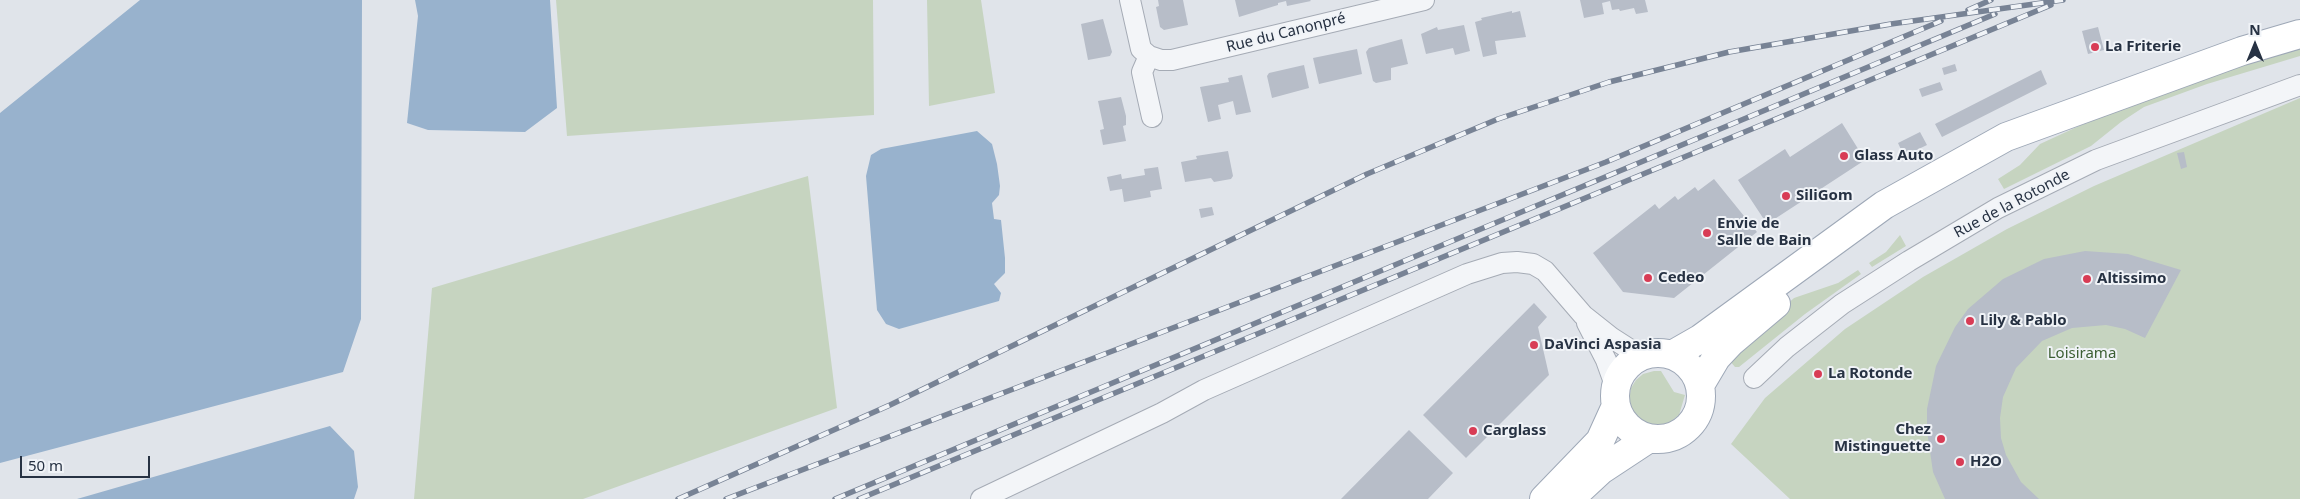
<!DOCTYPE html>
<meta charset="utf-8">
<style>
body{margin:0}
#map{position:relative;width:2300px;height:499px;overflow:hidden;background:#e0e4ea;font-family:"Noto Sans",sans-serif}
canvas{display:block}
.north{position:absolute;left:2230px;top:20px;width:50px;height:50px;-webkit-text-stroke:4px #f0f3f7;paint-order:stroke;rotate:0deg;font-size:14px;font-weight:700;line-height:20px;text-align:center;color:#273243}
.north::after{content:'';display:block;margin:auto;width:18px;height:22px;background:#273243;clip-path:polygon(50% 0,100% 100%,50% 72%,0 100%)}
.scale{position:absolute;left:20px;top:456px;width:130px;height:22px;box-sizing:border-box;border:2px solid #273243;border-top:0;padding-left:6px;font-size:15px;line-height:18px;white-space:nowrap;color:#273243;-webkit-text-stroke:4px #f0f3f7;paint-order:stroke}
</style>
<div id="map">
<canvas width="2300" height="499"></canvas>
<div class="north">N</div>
<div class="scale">50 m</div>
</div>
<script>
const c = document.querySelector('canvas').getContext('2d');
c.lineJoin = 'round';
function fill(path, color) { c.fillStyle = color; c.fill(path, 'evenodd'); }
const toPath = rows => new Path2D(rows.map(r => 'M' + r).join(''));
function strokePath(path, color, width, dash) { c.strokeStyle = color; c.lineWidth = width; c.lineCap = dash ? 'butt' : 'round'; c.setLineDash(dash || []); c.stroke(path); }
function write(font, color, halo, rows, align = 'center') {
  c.font = font + ' "Noto Sans",sans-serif'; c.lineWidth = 4; c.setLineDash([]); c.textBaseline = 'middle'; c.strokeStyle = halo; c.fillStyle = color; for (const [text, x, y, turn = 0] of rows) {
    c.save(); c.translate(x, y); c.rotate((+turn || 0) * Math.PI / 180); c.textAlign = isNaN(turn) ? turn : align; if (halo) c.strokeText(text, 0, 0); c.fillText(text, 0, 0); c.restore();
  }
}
const green = toPath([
 [556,0,873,0,874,115,567,136],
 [927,0,981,0,995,93,929,106],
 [2300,47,2300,56,2207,84,2144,107,2121,122,2091,146,2004,189,1998,179,2020,165,2040,144,2079,126,2204,77],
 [2300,98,2300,499,1790,499,1731,444,1765,398,1845,329,1923,277,2007,229,2094,186],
 [808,176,837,408,583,499,414,499,432,288],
 [1900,235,1906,246,1872,267,1869,263,1886,252],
 [1858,270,1861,274,1805,314,1739,367,1735,367,1729,360,1727,357,1794,298,1838,283],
 [1654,371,1661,371,1674,392,1685,395,1679,415,1669,423,1659,426,1649,424,1639,419,1632,411,1629,400,1631,388,1636,380,1643,374]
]);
const water = toPath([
 [140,0,362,0,361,319,343,372,0,463,0,113],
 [415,0,550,0,557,108,525,132,428,130,407,123,418,16],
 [977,131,992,144,997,164,1000,186,999,195,992,203,994,219,1001,220,1005,258,1005,273,994,284,1001,293,999,301,899,329,886,324,877,310,866,176,871,155,881,149],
 [330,426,354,451,358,487,354,499,77,499]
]);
const building = toPath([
 [1158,0,1183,0,1188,25,1164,30,1160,27,1156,7,1159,6],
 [1235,0,1310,0,1311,1,1287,6,1286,1,1278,3,1278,5,1239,17],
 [1580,0,1645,0,1648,12,1636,14,1634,8,1620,11,1619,9,1612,10,1610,1,1602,3,1604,14,1584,18],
 [1512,11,1512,13,1520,11,1526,37,1495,41,1497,54,1483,57,1475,22,1482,20,1481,18],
 [1103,19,1112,52,1110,56,1088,60,1081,24],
 [1464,25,1470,51,1455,55,1453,48,1426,54,1421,34,1437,27,1438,30],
 [2098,27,2104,50,2088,54,2082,31],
 [1402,39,1408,64,1391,68,1391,80,1376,83,1373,81,1366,52,1369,48],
 [1357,49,1362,74,1319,84,1313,58],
 [1955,64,1957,71,1944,75,1942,68],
 [1304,65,1309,88,1272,98,1267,76,1269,73],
 [2041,70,2047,84,1942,137,1935,124],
 [1242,75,1251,112,1236,115,1233,101,1218,105,1221,119,1208,122,1200,87,1229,82,1228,78],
 [1940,82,1943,90,1922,97,1919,89],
 [1121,97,1126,116,1126,125,1123,126,1126,141,1103,145,1100,130,1104,129,1098,101],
 [1842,123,1865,160,1767,224,1738,180,1785,149,1790,157],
 [1920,132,1927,145,1904,156,1898,143],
 [1228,151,1233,176,1231,179,1214,182,1211,178,1185,182,1181,162,1197,159,1196,156],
 [2184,152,2187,167,2181,169,2177,153],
 [1158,167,1162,189,1150,191,1151,197,1124,202,1122,189,1110,191,1107,177,1121,174,1122,179,1145,175,1144,169],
 [1714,179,1757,232,1674,298,1623,292,1593,253,1655,204,1659,209,1675,196,1678,200,1695,187,1698,191],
 [1212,207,1214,215,1201,218,1199,209],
 [2085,251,2128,254,2181,270,2145,338,2125,329,2106,325,2072,328,2042,341,2016,368,2003,397,2000,418,2001,438,2006,455,2021,482,2039,499,1945,499,1933,472,1927,431,1927,409,1936,366,1955,327,1968,309,2003,279,2044,259],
 [1534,303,1547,317,1538,327,1549,375,1466,458,1423,415],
 [1409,430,1453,473,1428,499,1341,499]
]);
const minor = toPath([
 [1130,0,1141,49,1149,56,1161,60,1172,60,1424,0],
 [1149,56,1142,72,1152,117],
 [1587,323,1606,360,1615,385],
 [1754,378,1787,347,1842,304,1909,261,1998,208,2096,160,2300,85],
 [981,499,1162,413,1204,390,1467,274,1502,263,1517,262,1533,264,1545,271,1583,315,1612,338,1640,356]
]);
const primary = toPath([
 '1615 396a43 43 0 1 1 86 0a43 43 0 1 1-86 0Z',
 [1672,355,1700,339,1884,205,2006,137,2242,51,2300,34],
 [1700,385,1716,358,1731,342,1776,304],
 [1573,496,1601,470,1648,439],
 [1544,499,1600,441,1615,408]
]);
const rail = toPath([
 [1968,10,1991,0],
 [678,499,890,405,1367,174,1498,119,1609,82,1729,52,1891,24,2063,0],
 [726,499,1606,162,1941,21],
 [835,499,1995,14],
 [859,499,2051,5]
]);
const markers = [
 [2095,47,5,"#d83c55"],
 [1844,156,5,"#d83c55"],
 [1786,196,5,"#d83c55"],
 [1707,233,5,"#d83c55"],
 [1648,278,5,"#d83c55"],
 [2087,279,5,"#d83c55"],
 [1970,321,5,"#d83c55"],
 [1534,345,5,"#d83c55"],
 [1818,374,5,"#d83c55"],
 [1473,431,5,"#d83c55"],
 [1941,439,5,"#d83c55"],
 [1960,462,5,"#d83c55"]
];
const streetNames = [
 ["Rue du Canonpré",1286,33,-14],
 ["Rue de la Rotonde",2012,204,-28]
];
const poiNames = [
 ["La Friterie",2105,47],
 ["Glass Auto",1854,156],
 ["SiliGom",1796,196],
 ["Envie de",1717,224],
 ["Salle de Bain",1717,241],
 ["Cedeo",1658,278],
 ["Altissimo",2097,279],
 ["Lily & Pablo",1980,321],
 ["DaVinci Aspasia",1544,345],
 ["La Rotonde",1828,374],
 ["Chez",1931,430,"right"],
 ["Mistinguette",1931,447,"right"],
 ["Carglass",1483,431],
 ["H2O",1970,462]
];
const parkNames = [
 ["Loisirama",2082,354]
];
fill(green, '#c6d4c0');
fill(water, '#98b2cd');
fill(building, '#b7bdc8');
strokePath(minor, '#a5abb5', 22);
strokePath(primary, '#9ea8b7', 30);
strokePath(minor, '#f3f5f8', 20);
strokePath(primary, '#fff', 28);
strokePath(rail, '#788395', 5.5);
strokePath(rail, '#f0f3f7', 4, [11]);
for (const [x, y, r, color] of markers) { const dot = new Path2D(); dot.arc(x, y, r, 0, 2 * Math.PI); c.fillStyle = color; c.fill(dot); strokePath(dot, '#f0f3f7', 2); }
write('15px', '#273243', '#f0f3f7', streetNames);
write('bold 15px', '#273243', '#f0f3f7', poiNames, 'left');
write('15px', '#3c5f33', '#f0f3f7', parkNames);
</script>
